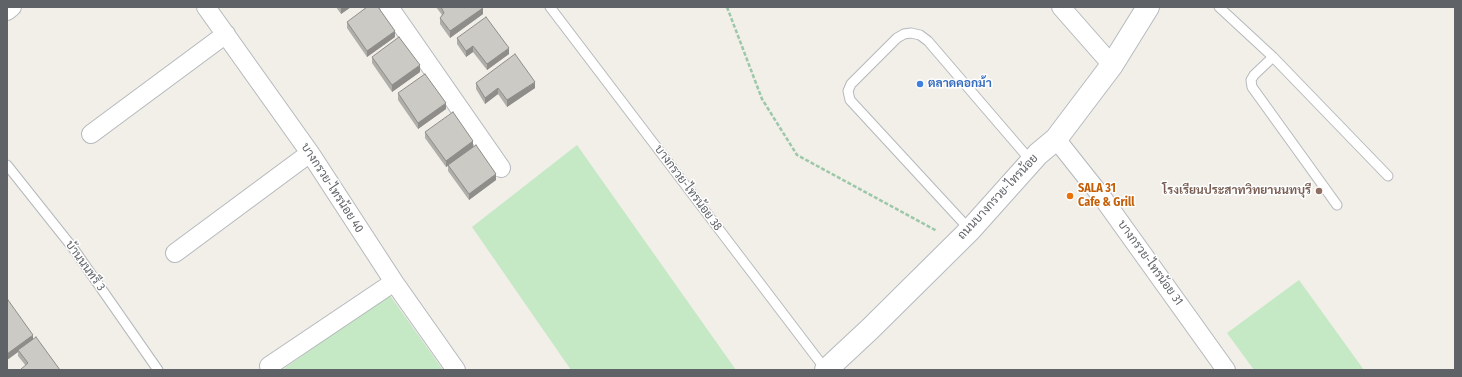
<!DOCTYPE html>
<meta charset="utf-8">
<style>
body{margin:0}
#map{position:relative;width:1462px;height:377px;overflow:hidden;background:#f1efe8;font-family:"Fira Sans Condensed",sans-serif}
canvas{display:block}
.frame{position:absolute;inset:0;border:8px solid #5f6368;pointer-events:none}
</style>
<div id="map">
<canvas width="1462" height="377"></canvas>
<div class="frame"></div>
</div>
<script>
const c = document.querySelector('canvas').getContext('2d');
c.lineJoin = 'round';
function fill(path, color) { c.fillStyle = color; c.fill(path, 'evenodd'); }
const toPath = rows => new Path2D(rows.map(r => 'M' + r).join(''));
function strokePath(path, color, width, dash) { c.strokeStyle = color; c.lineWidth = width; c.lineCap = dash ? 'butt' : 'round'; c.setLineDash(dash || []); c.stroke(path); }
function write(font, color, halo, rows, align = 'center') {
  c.font = font + ' "Fira Sans Condensed",Sarabun,sans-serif'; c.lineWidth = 3; c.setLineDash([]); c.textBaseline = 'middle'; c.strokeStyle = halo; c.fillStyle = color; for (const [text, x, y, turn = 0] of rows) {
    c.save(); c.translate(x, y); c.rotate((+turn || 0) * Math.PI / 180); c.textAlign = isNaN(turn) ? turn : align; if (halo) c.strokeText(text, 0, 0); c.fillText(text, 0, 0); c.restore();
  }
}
const green = toPath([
 [577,145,736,370,571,370,472,227],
 [1299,280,1364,370,1365,370,1254,370,1227,333],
 [389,294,443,370,282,370]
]);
const path = toPath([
 [727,7,762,99,797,155,937,231]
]);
const lane = toPath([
 [550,7,826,370],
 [1219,7,1273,57,1388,176],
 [1273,57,1254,75,1251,80,1252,87,1337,205],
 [7,165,73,248,158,370],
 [970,230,850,100,848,91,851,84,897,38,904,34,911,33,920,35,928,41,1031,161]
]);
const street = toPath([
 [206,7,310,153,394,282,456,370],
 [389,7,501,168],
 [1061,7,1112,65],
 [7,11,12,7],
 [91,134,226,34],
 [1056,139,1102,197,1226,370],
 [175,253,310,153],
 [269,366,394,282]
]);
const secondary = toPath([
 [826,370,870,329,970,230,1038,154,1056,139,1112,65,1148,7]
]);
const wall = toPath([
 [336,7,351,7,341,14],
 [436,7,482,7,483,14,450,38,440,24,440,18,442,15],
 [347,22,395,37,367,57,347,28],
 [457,38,509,54,487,70,473,52,466,57,457,44],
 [372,57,420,72,392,92,372,63],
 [476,83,535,88,507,107,498,94,485,104,476,89],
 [398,93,446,109,418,129,398,100],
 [425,132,473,146,496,180,469,200,448,171,448,166,446,167,425,138],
 [7,301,33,339,60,370,26,366,18,356,18,352,7,360]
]);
const shadedWall = toPath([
 [342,7,351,7,341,14,341,8],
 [483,8,483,14,450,38,450,31],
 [395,31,395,37,367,57,367,51],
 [473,46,473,52,466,57,466,51],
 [509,48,509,54,487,70,487,64],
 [420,65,420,72,392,92,392,85],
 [535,82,535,88,507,107,507,100],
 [498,88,498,94,485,104,485,98],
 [446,103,446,109,418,129,418,123],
 [473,141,473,147,446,167,446,161],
 [496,174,496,180,469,200,469,194],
 [33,335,33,341,18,350,18,352,7,360,7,354]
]);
const building = toPath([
 [367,7,378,7,395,31,367,51,347,22,367,7],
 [441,7,482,7,483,8,450,31,440,18,444,13,441,7],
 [486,17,509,48,487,64,473,46,466,51,457,38,486,17],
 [399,37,420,65,392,85,372,57,399,37],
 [515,54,535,82,507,100,498,88,485,98,476,83,515,54],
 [425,74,446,103,418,123,398,93,425,74],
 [453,112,473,141,446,161,425,132,453,112],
 [476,145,496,174,469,194,448,165,476,145],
 [8,300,33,335,7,354,7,301,8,300],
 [36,337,60,370,20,370,28,363,18,350,36,337]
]);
const markers = [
 [920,84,4,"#3f7fe0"],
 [1319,191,4,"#8d6e63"],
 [1070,196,4,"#e8710a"]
];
const shopNames = [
 ["ตลาดคอกม้า",928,84]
];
const streetNames = [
 ["บางกรวย-ไทรน้อย 40",332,188,57],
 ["บางกรวย-ไทรน้อย 38",688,188,53],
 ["ถนนบางกรวย-ไทรน้อย",998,197,-47],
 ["บางกรวย-ไทรน้อย 31",1150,263,54],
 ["บ้านนนทรี 3",85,266,54]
];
const foodNames = [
 ["SALA 31",1078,189],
 ["Cafe & Grill",1078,203]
];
const educationNames = [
 ["โรงเรียนประสาทวิทยานนทบุรี",1311,191]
];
fill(green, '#c5e8c5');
strokePath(lane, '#b5b8bc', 11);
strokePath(street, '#b5b8bc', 20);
strokePath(secondary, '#b6babf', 24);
strokePath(path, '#9cc7a9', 2.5, [4, 2]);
strokePath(lane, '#fff', 9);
strokePath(street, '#fff', 18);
strokePath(secondary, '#fff', 22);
fill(wall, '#afaea9');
fill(shadedWall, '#8f8d8a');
fill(building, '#cccac5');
strokePath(building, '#8f8d8a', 1);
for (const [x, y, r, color] of markers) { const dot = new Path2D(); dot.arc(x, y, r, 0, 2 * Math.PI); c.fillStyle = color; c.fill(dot); strokePath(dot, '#fff', 1.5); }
write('bold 12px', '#366cbe', '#fff', shopNames, 'left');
write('12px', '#5f6368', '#fff', streetNames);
write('bold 12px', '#c56008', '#fff', foodNames, 'left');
write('bold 12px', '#785e54', '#fff', educationNames, 'right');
</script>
